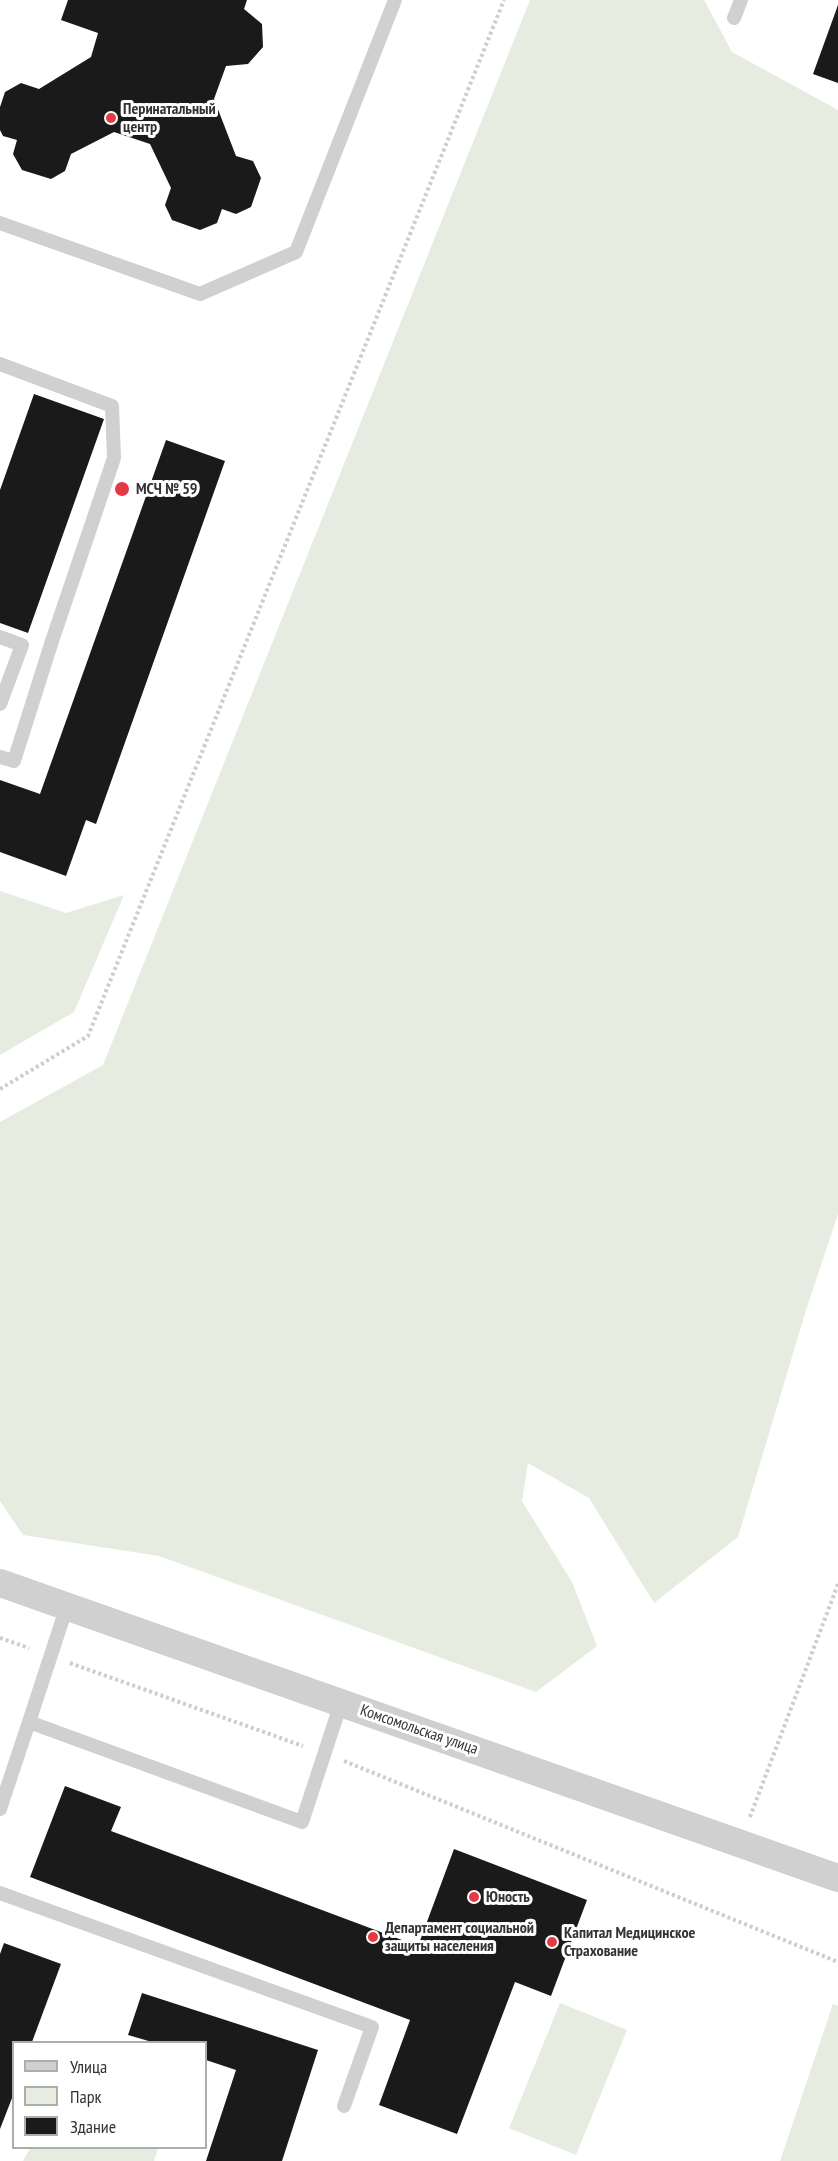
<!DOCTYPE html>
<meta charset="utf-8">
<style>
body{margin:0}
#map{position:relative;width:838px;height:2161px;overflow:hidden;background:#fff;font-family:"PT Sans Narrow",sans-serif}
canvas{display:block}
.legend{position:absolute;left:12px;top:2041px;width:195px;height:108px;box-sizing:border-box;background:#fff;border:2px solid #adadad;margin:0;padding:8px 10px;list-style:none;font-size:18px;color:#333}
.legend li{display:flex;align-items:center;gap:12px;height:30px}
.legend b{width:30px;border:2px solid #adadad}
</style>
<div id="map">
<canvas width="838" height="2161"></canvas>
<ul class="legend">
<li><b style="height:8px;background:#d0d0d0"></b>Улица</li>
<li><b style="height:16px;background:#e6ecdf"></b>Парк</li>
<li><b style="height:16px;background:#1a1a1a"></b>Здание</li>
</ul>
</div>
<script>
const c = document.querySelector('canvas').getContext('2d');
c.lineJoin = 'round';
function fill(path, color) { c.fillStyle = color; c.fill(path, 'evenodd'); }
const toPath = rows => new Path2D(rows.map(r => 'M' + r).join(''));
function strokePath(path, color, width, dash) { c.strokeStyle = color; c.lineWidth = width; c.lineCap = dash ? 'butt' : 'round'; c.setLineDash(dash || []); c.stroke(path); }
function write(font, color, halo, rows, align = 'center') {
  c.font = font + ' "PT Sans Narrow",sans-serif'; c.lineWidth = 6; c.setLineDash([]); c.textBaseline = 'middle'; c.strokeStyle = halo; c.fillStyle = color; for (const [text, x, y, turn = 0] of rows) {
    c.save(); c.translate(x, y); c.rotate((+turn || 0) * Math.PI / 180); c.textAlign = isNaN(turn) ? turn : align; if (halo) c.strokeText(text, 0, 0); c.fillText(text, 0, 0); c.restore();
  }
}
const green = toPath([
 [530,0,704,0,732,52,838,110,838,1214,806,1310,738,1537,654,1603,589,1498,528,1463,522,1501,572,1582,597,1646,536,1692,159,1556,23,1535,0,1501,0,1122,103,1065],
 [0,891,66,913,124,895,74,1012,0,1055],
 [560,2003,627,2030,576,2155,509,2128],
 [833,2004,838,2006,838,2161,780,2161],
 [30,2148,158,2148,154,2161,23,2161]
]);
const building = toPath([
 [68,0,247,0,244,9,262,24,263,47,248,64,226,66,214,99,236,156,253,161,261,178,251,207,236,214,222,209,217,223,200,230,172,220,165,205,171,188,150,144,114,132,71,154,65,171,51,179,22,170,13,154,17,140,3,136,0,130,0,107,5,92,21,83,39,89,91,57,98,33,61,20],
 [838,5,838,83,813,74],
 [34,394,104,419,28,633,0,623,0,490],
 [166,440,225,461,96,824,86,820,66,876,0,852,0,780,40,794],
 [65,1786,121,1807,111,1831,418,1946,454,1849,587,1900,551,1996,515,1982,457,2134,379,2105,410,2020,30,1877],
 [4,1943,61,1964,32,2042,14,2042,14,2093,0,2129,0,1954],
 [142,1993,318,2050,282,2161,206,2161,236,2070,206,2060,206,2042,152,2042,128,2035]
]);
const path = toPath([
 [0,1089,88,1036,504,0],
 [0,1638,29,1648],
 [70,1663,303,1746],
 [344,1761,838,1962],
 [750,1817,838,1584]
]);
const service = toPath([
 [734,18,741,0],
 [0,223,200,294,296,252,395,0],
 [0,364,112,406,114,458,52,641,14,761,0,757],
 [0,637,22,645,0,704],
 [67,1606,29,1722,302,1822,341,1703],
 [0,1809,29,1722],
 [0,1893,372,2027,344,2106]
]);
const minor = toPath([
 [0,1583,838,1878]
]);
const markers = [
 [111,118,6,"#e63946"],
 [122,489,8,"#e63946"],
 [474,1897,6,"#e63946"],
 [373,1937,6,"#e63946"],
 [552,1942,6,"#e63946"]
];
const poiNames = [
 ["Перинатальный",123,109],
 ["центр",123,127],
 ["МСЧ № 59",136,489],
 ["Юность",486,1897],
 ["Департамент социальной",385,1928],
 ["защиты населения",385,1946],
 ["Капитал Медицинское",564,1933],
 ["Страхование",564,1951]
];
const streetNames = [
 ["Комсомольская улица",419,1730,19]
];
fill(green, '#e6ecdf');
fill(building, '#1a1a1a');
strokePath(path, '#cdcdcd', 4, [3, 3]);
strokePath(service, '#d0d0d0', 14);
strokePath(minor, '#d0d0d0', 28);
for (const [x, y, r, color] of markers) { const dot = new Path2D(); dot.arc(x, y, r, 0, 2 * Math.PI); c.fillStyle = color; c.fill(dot); strokePath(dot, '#fff', 2); }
write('bold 16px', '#333', '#fff', poiNames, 'left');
write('16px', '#333', '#fff', streetNames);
</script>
